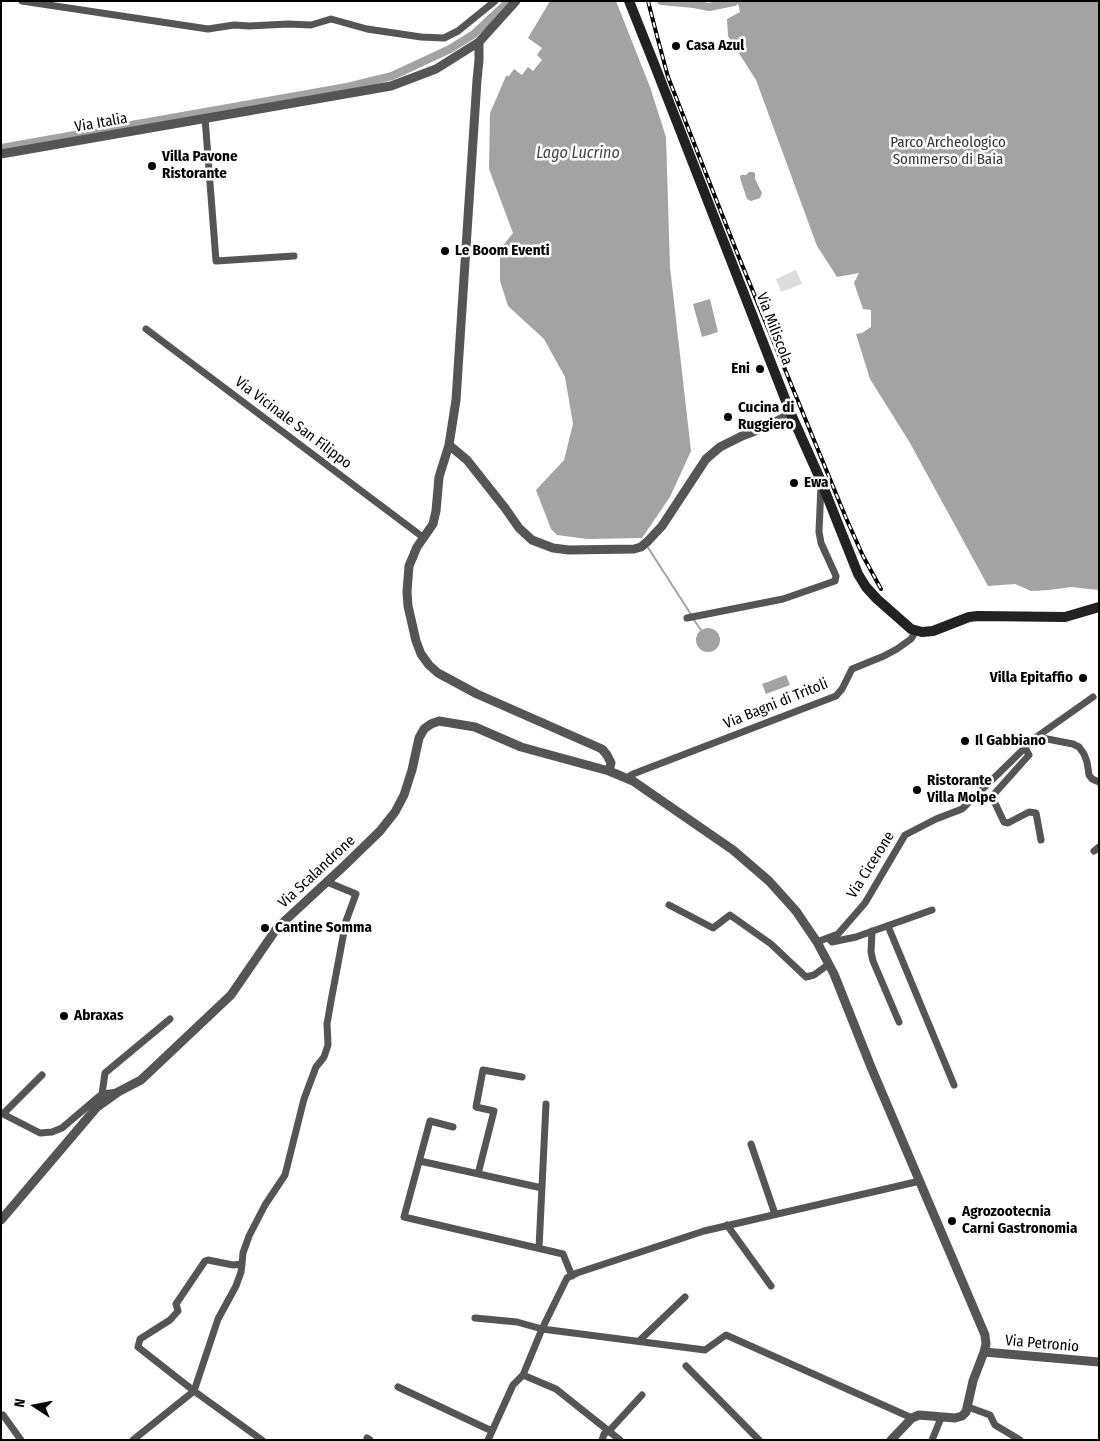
<!DOCTYPE html>
<style>
body{margin:0}
#map{position:relative;width:1100px;height:1441px;overflow:hidden;background:#fff;font-family:"Fira Sans Condensed",sans-serif}
canvas{display:block}
.frame{position:absolute;inset:0;border:2px solid #000;pointer-events:none}
.north{position:absolute;left:10px;top:1381px;width:50px;height:50px;-webkit-text-stroke:4px #fff;paint-order:stroke;rotate:281deg;font-size:14px;font-weight:700;line-height:20px;text-align:center;color:#000}
.north::after{content:'';display:block;margin:auto;width:18px;height:22px;background:#000;clip-path:polygon(50% 0,100% 100%,50% 72%,0 100%)}
</style>
<div id="map">
<canvas width="1100" height="1441"></canvas>
<div class="frame"></div>
<div class="north">N</div>
</div>
<script>
const c = document.querySelector('canvas').getContext('2d');
c.lineJoin = 'round';
function fill(path, color) { c.fillStyle = color; c.fill(path, 'evenodd'); }
const toPath = rows => new Path2D(rows.map(r => 'M' + r).join(''));
function strokePath(path, color, width, dash) { c.strokeStyle = color; c.lineWidth = width; c.lineCap = dash ? 'butt' : 'round'; c.setLineDash(dash || []); c.stroke(path); }
function write(font, color, halo, rows, align = 'center') {
  c.font = font + ' "Fira Sans Condensed",sans-serif'; c.lineWidth = 5; c.setLineDash([]); c.textBaseline = 'middle'; c.strokeStyle = halo; c.fillStyle = color; for (const [text, x, y, turn = 0] of rows) {
    c.save(); c.translate(x, y); c.rotate((+turn || 0) * Math.PI / 180); c.textAlign = isNaN(turn) ? turn : align; if (halo) c.strokeText(text, 0, 0); c.fillText(text, 0, 0); c.restore();
  }
}
const green = toPath([
 [796,270,802,284,781,292,776,279]
]);
const water = toPath([
 [550,1,616,1,650,87,666,137,670,267,691,451,670,497,642,538,587,539,557,535,551,529,536,490,564,460,573,424,565,377,544,339,508,306,500,281,500,249,513,233,489,169,490,113,506,76,509,76,514,69,522,75,528,67,533,71,542,60,537,55,542,48,528,38],
 [732,1,1099,1,1099,590,1071,587,1049,590,1031,591,1015,584,988,586,910,443,870,379,856,334,862,333,871,327,871,310,863,309,854,283,859,273,837,277,817,246,756,80,728,36,727,19,740,12,738,3],
 [749,172,753,172,755,173,755,179,762,193,760,198,751,201,747,199,740,178,741,175,746,175],
 [710,299,718,332,702,337,693,304],
 '696 640a12 12 0 1 1 24 0a12 12 0 1 1-24 0Z',
 [786,675,790,685,766,694,762,684]
]);
const stream = toPath([
 [647,546,692,616],
 [694,620,701,630]
]);
const canal = toPath([
 [661,1,694,4,709,7,734,2],
 [1,148,347,87,392,76,450,49,474,34,509,1]
]);
const minor = toPath([
 [22,1,208,29,234,25,249,26,288,24,311,25,331,19,367,29,421,37,444,38,458,31,495,1],
 [205,118,216,261,294,256],
 [146,329,424,538],
 [687,618,783,599,835,581,836,576,821,543,819,532,821,485],
 [1037,737,1073,744,1079,747,1084,754,1087,762,1089,775,1092,779,1099,782],
 [1025,748,1029,755,995,793,993,799,1004,822,1008,823,1029,812,1036,813,1041,840],
 [627,778,633,774,836,696,842,689,852,669,884,656,897,649,911,639,916,631],
 [1094,851,1099,847],
 [669,905,713,928,730,915,771,944,806,977,814,975,829,964],
 [888,926,954,1085],
 [872,931,871,952,873,961,899,1022],
 [828,938,832,942,856,937,932,910],
 [817,942,838,934,865,903,905,835,936,819,962,809,1035,738,1093,697],
 [42,1075,3,1114,40,1133,52,1132,62,1128,102,1094],
 [118,1092,102,1094,105,1073,170,1019],
 [453,1127,430,1121,404,1217,563,1254,572,1276],
 [751,1144,775,1214],
 [420,1161,542,1188],
 [478,1174,494,1111,476,1107,483,1070,522,1077],
 [727,1225,771,1286],
 [539,1248,546,1104],
 [242,1264,233,1265,208,1260,205,1261,176,1304,178,1311,170,1320,140,1339,138,1347,194,1391,218,1319,236,1286,241,1272,242,1264,243,1253,249,1236,265,1205,285,1175,304,1099,316,1067,324,1057,328,1045,327,1024,331,1001,346,921,356,894,327,882],
 [475,1318,517,1322,542,1329,705,1350,726,1335,912,1418],
 [639,1341,685,1297],
 [686,1366,759,1440],
 [398,1387,492,1431],
 [968,1407,990,1415,995,1425,1020,1440],
 [3,1415,21,1440],
 [367,1438,370,1440],
 [133,1440,194,1391,262,1440],
 [488,1440,513,1385,523,1375],
 [602,1440,604,1434,609,1431,642,1395],
 [620,1440,556,1389,523,1375,542,1329,567,1278,577,1273,704,1231,920,1181],
 [932,1440,941,1418]
]);
const tertiary = toPath([
 [479,42,479,60,477,80,456,400,449,445,439,477,436,511,433,524,417,547,409,566,407,592,408,606,416,641,421,654,429,665,438,673,477,694,602,749,607,755,611,763,609,771],
 [1,154,391,86,436,69,479,42,516,1],
 [449,445,467,460,505,508,519,528,532,540,553,548,569,550,634,549,641,547,648,541,662,526,706,459,720,447,742,436,763,428,791,414],
 [1,1220,97,1107,118,1092,141,1080,231,995,277,928,344,866,380,831,395,812,404,795,412,770,419,738,424,729,431,724,439,721,475,727,521,747,609,771,633,781,733,850,769,881,796,911,817,942,834,974,871,1067,985,1335,986,1344,984,1352,973,1381,966,1412,962,1416,955,1418,919,1415,912,1418,891,1440],
 [984,1352,1099,1362]
]);
const secondary = toPath([
 [629,1,655,66,791,414,821,481,858,574,866,587,877,599,911,629,922,632,933,631,969,617,978,616,1065,617,1099,607]
]);
const rail = toPath([
 [648,1,657,36,668,77,738,255,846,518,863,556,881,589]
]);
const markers = [
 [676,46,5,"#000"],
 [152,166,5,"#000"],
 [445,251,5,"#000"],
 [760,369,5,"#000"],
 [728,417,5,"#000"],
 [794,483,5,"#000"],
 [1083,678,5,"#000"],
 [965,741,5,"#000"],
 [917,790,5,"#000"],
 [265,928,5,"#000"],
 [64,1016,5,"#000"],
 [952,1221,5,"#000"]
];
const poiNames = [
 ["Casa Azul",686,46],
 ["Villa Pavone",162,157],
 ["Ristorante",162,174],
 ["Le Boom Eventi",455,251],
 ["Eni",750,369,"right"],
 ["Cucina di",738,408],
 ["Ruggiero",738,425],
 ["Ewa",804,483],
 ["Villa Epitaffio",1073,678,"right"],
 ["Il Gabbiano",975,741],
 ["Ristorante",927,781],
 ["Villa Molpe",927,798],
 ["Cantine Somma",275,928],
 ["Abraxas",74,1016],
 ["Agrozootecnia",962,1212],
 ["Carni Gastronomia",962,1229]
];
const streetNames = [
 ["Via Italia",101,123,-10],
 ["Via Miliscola",774,329,69],
 ["Via Vicinale San Filippo",293,423,37],
 ["Via Bagni di Tritoli",776,704,-22],
 ["Via Cicerone",871,865,-58],
 ["Via Scalandrone",317,872,-43],
 ["Via Petronio",1042,1344,5]
];
const parkNames = [
 ["Parco Archeologico",948,143],
 ["Sommerso di Baia",948,160]
];
const waterNames = [
 ["Lago Lucrino",578,154]
];
fill(green, '#dcdcdc');
fill(water, '#a3a3a3');
strokePath(stream, '#a3a3a3', 2);
strokePath(canal, '#a3a3a3', 8);
strokePath(minor, '#555', 7);
strokePath(tertiary, '#555', 9);
strokePath(secondary, '#222', 10);
strokePath(rail, '#000', 4);
strokePath(rail, '#fff', 2, [5.5]);
for (const [x, y, r, color] of markers) { const dot = new Path2D(); dot.arc(x, y, r, 0, 2 * Math.PI); c.fillStyle = color; c.fill(dot); strokePath(dot, '#fff', 2); }
write('bold 15px', '#000', '#fff', poiNames, 'left');
write('15px', '#000', '#fff', streetNames);
write('15px', '#333', '#fff', parkNames);
write('italic 16px', '#444', '#fff', waterNames);
</script>
